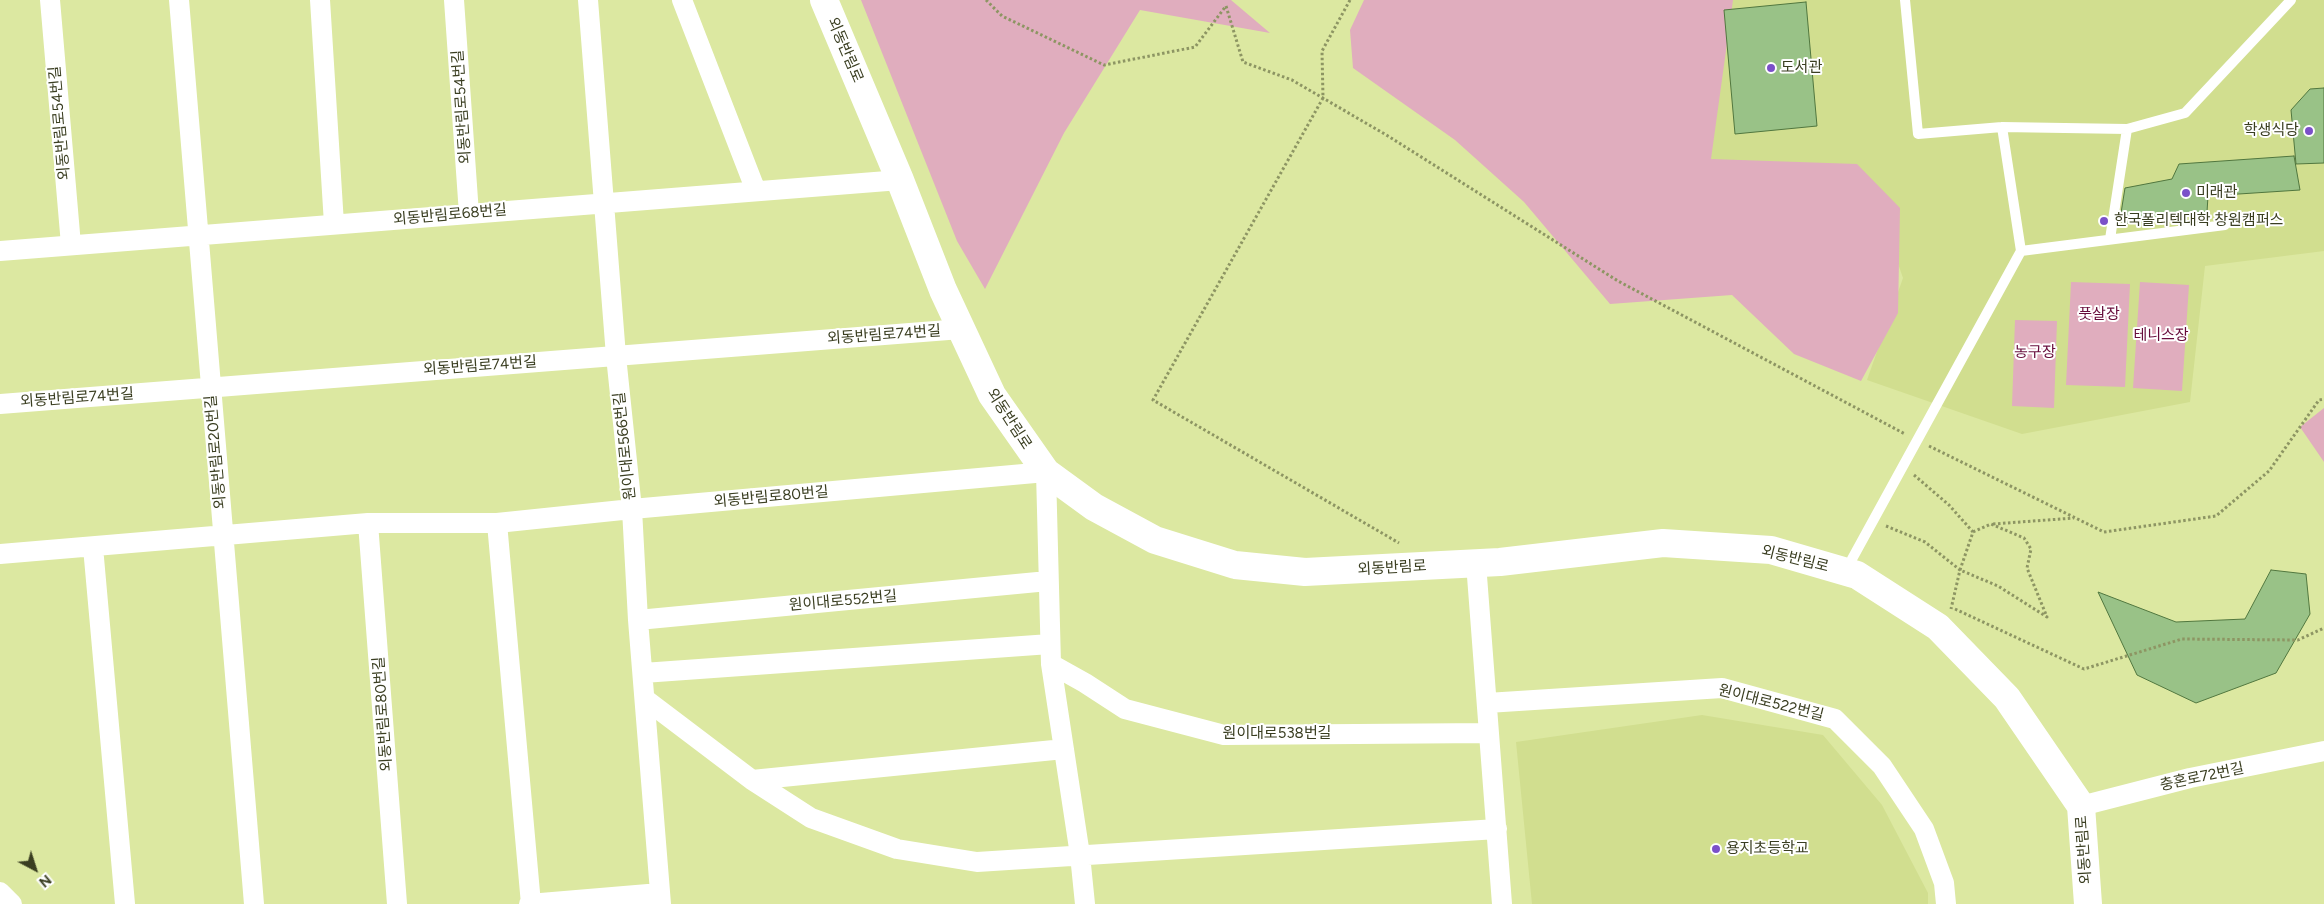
<!DOCTYPE html>
<meta charset="utf-8">
<style>
body{margin:0}
#map{position:relative;width:2324px;height:904px;overflow:hidden;background:#dce8a1;font-family:Figtree,sans-serif}
canvas{display:block}
.north{position:absolute;left:10px;top:844px;width:50px;height:50px;-webkit-text-stroke:4px #fff;paint-order:stroke;rotate:140deg;font-size:14px;font-weight:700;line-height:20px;text-align:center;color:#3a3e21}
.north::after{content:'';display:block;margin:auto;width:18px;height:22px;background:#3a3e21;clip-path:polygon(50% 0,100% 100%,50% 72%,0 100%)}
</style>
<div id="map">
<canvas width="2324" height="904"></canvas>
<div class="north">N</div>
</div>
<script>
const c = document.querySelector('canvas').getContext('2d');
c.lineJoin = 'round';
function fill(path, color) { c.fillStyle = color; c.fill(path, 'evenodd'); }
const toPath = rows => new Path2D(rows.map(r => 'M' + r).join(''));
function strokePath(path, color, width, dash) { c.strokeStyle = color; c.lineWidth = width; c.lineCap = dash ? 'butt' : 'round'; c.setLineDash(dash || []); c.stroke(path); }
function write(font, color, halo, rows, align = 'center') {
  c.font = font + ' Figtree,"Noto Sans KR",sans-serif'; c.lineWidth = 4; c.setLineDash([]); c.textBaseline = 'middle'; c.strokeStyle = halo; c.fillStyle = color; for (const [text, x, y, turn = 0] of rows) {
    c.save(); c.translate(x, y); c.rotate((+turn || 0) * Math.PI / 180); c.textAlign = isNaN(turn) ? turn : align; if (halo) c.strokeText(text, 0, 0); c.fillText(text, 0, 0); c.restore();
  }
}
const built = toPath([
 [1716,0,2324,0,2324,251,2205,266,2190,402,2022,434,1867,380,1903,278,1873,191,1689,169],
 [1702,715,1823,735,1882,805,1928,893,1928,904,1532,904,1516,742]
]);
const green = toPath([
 [861,0,1231,0,1270,33,1140,10,1064,133,985,289,957,241],
 [1364,0,1733,0,1711,159,1857,164,1900,208,1898,313,1861,381,1794,354,1732,295,1610,304,1524,202,1455,140,1353,68,1350,30],
 [2071,282,2130,284,2125,387,2066,385],
 [2140,282,2189,285,2182,391,2133,388],
 [2015,320,2057,321,2054,408,2012,406],
 [2324,408,2324,462,2300,427]
]);
const building = toPath([
 [1806,2,1817,126,1735,134,1724,10,1806,2],
 [2324,88,2324,163,2296,164,2291,110,2310,89,2324,88],
 [2294,156,2300,190,2208,196,2207,212,2122,224,2121,213,2125,188,2172,179,2179,164,2294,156],
 [2271,570,2306,574,2310,614,2276,673,2196,703,2137,675,2098,592,2176,622,2245,619,2271,570]
]);
const path = toPath([
 [986,0,1002,16,1104,65,1195,47,1226,6,1243,62,1292,80,1388,136,1618,281,1905,434],
 [1350,0,1322,51,1323,98,1153,400,1399,543],
 [1929,446,2104,532,2216,516,2269,471,2319,400,2324,399],
 [1914,475,1949,505,1973,532,1960,570,1998,586,2047,617,2027,568,2031,549,2024,538,1991,524,1973,532],
 [1993,524,2074,518],
 [1886,526,1925,542,1960,570,1951,609],
 [1955,609,2084,669,2182,639,2298,640,2324,628]
]);
const service = toPath([
 [1905,0,1918,134,2002,127,2127,129,2185,113,2291,0],
 [2110,239,2127,129],
 [2021,251,2225,225],
 [1852,559,2021,251,2002,127]
]);
const minor = toPath([
 [50,0,71,245],
 [179,0,254,904],
 [320,0,334,224],
 [454,0,469,214],
 [588,0,616,356,632,509,638,620,661,904],
 [682,0,756,191],
 [0,251,900,180],
 [0,404,961,329],
 [368,523,397,904],
 [497,523,531,904],
 [93,547,125,904],
 [0,554,368,523,497,523,632,509,1046,472,1051,664,1080,855,1085,904],
 [1476,563,1502,904],
 [638,620,1048,581],
 [1051,664,1085,683,1125,709,1224,735,1489,733],
 [643,673,1050,644],
 [645,699,752,780,811,818,897,849,977,862,1497,829],
 [1487,703,1722,688,1835,719,1882,766,1924,829,1944,883,1946,904],
 [752,780,1064,749],
 [2081,806,2190,778,2324,751],
 [0,892,12,904],
 [529,904,660,893]
]);
const secondary = toPath([
 [824,0,900,180,943,290,992,395,1046,472,1094,507,1155,540,1235,565,1305,572,1500,562,1663,543,1771,550,1857,575,1938,627,2007,698,2081,806,2088,904]
]);
const markers = [
 [1771,68,5,"#7b50c9"],
 [2309,131,5,"#7b50c9"],
 [2186,193,5,"#7b50c9"],
 [2104,221,5,"#7b50c9"],
 [1716,849,5,"#7b50c9"]
];
const streetNames = [
 ["외동반림로",845,50,67],
 ["외동반림로54번길",462,107,-94],
 ["외동반림로54번길",60,123,-95],
 ["외동반림로68번길",450,215,-5],
 ["외동반림로74번길",884,335,-4],
 ["외동반림로74번길",480,366,-4],
 ["외동반림로74번길",77,398,-4],
 ["외동반림로",1009,419,57],
 ["원이대로566번길",625,446,-96],
 ["외동반림로20번길",216,452,-95],
 ["외동반림로80번길",771,497,-5],
 ["외동반림로",1795,559,14],
 ["외동반림로",1392,568,-3],
 ["원이대로552번길",843,601,-5],
 ["원이대로522번길",1771,703,14],
 ["외동반림로80번길",383,714,-94],
 ["원이대로538번길",1277,734],
 ["충혼로72번길",2202,777,-12],
 ["외동반림로",2084,850,-94]
];
const poiNames = [
 ["도서관",1781,68],
 ["학생식당",2299,131,"right"],
 ["미래관",2196,193],
 ["한국폴리텍대학 창원캠퍼스",2114,221],
 ["용지초등학교",1726,849]
];
const parkNames = [
 ["풋살장",2099,315],
 ["테니스장",2161,336],
 ["농구장",2035,353]
];
fill(built, '#d1de8f');
fill(green, '#e0adbe');
fill(building, '#99c287');
strokePath(building, '#51773f', 1);
strokePath(path, '#8d9563', 3, [2.5, 2.5]);
strokePath(service, '#fff', 10);
strokePath(minor, '#fff', 20);
strokePath(secondary, '#fff', 28);
for (const [x, y, r, color] of markers) { const dot = new Path2D(); dot.arc(x, y, r, 0, 2 * Math.PI); c.fillStyle = color; c.fill(dot); strokePath(dot, '#fff', 2); }
write('15px', '#3a3e21', '#fff', streetNames);
write('15px', '#3a3e21', '#fff', poiNames, 'left');
write('15px', '#670c3b', '#fff', parkNames);
</script>
